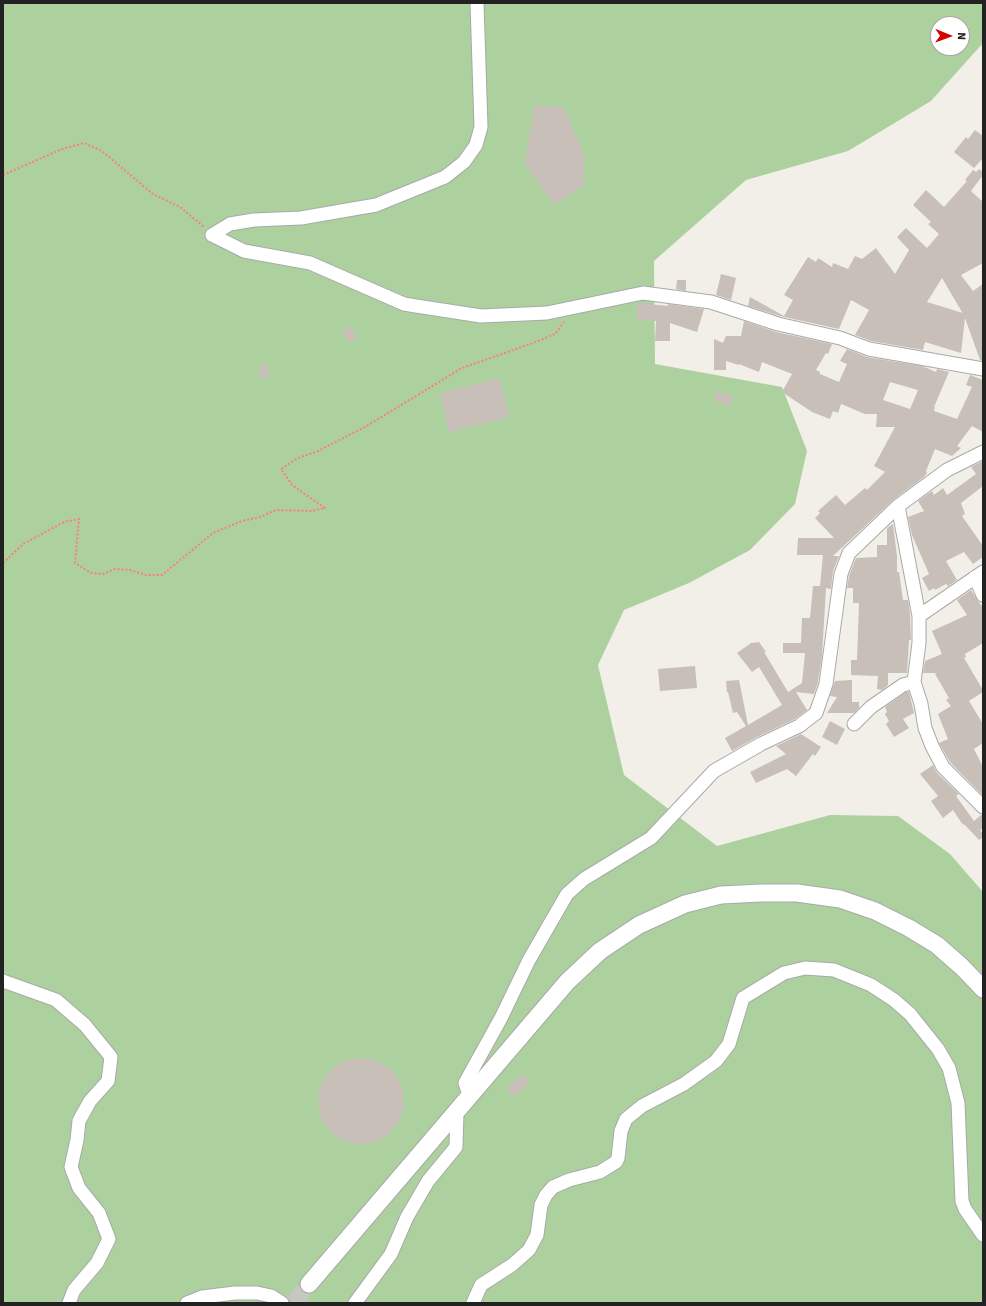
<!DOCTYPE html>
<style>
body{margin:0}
#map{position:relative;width:986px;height:1306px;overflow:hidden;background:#f2efe9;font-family:Signika,sans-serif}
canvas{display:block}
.frame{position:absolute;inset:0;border:4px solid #222;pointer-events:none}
.north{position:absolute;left:930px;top:16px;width:40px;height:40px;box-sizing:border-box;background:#fff;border:1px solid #a7a7a7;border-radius:50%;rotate:91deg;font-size:11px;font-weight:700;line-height:16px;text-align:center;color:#222}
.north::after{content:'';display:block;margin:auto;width:14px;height:18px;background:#d40000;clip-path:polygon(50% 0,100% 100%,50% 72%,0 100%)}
</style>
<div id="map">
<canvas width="986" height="1306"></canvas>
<div class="frame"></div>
<div class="north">N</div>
</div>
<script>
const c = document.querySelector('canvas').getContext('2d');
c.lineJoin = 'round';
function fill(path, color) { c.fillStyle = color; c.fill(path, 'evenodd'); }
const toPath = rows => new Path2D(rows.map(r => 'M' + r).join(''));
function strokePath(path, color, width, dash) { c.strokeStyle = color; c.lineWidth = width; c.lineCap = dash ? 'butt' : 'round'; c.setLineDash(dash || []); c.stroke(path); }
const forest = toPath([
 [3,3,983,3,983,43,931,101,848,151,746,180,654,261,655,364,782,387,807,451,795,504,750,550,689,583,624,610,598,665,624,775,717,846,830,815,898,816,950,854,983,892,983,1303,3,1303],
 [938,24,962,24,962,48,938,48]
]);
const building = toPath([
 [534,105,564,107,584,155,584,185,554,205,525,164],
 [975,130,983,136,983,158,974,168,954,152,966,137,968,139],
 [979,169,983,172,983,175,971,191,983,202,983,263,961,275,973,291,983,284,983,361,980,360,965,318,961,353,925,342,923,350,871,341,855,335,869,310,851,300,839,329,780,316,748,306,750,297,784,316,793,300,784,295,808,257,816,262,818,258,832,267,833,263,848,269,855,256,862,259,876,248,895,274,909,250,897,237,906,228,927,248,939,234,928,224,931,222,913,205,926,190,944,207,967,181,965,180,973,170,976,172],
 [942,278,962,312,963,313,927,302],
 [721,274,736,278,731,300,716,295],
 [677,280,686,280,686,291,676,289],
 [638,303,668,306,668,304,704,309,697,332,670,323,670,341,655,341,656,321,636,319],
 [744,321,776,332,832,344,828,354,826,353,816,370,820,372,820,374,839,382,847,364,840,361,847,349,867,357,922,366,936,372,937,369,949,372,934,407,935,407,934,411,957,419,972,387,966,385,970,375,983,380,983,432,972,426,957,446,961,448,952,456,935,449,926,471,927,473,924,477,893,500,833,556,839,556,833,571,831,589,826,588,822,656,818,682,814,694,796,692,807,710,795,719,757,737,732,751,725,738,746,726,737,712,733,713,728,692,727,692,726,681,739,680,748,725,782,705,759,667,752,672,737,653,751,643,759,642,766,652,764,652,788,692,802,683,805,653,783,653,783,643,801,643,802,618,810,618,813,586,820,586,823,555,797,555,798,538,834,538,815,518,820,513,818,511,836,495,845,505,865,488,867,490,885,472,874,466,895,427,876,427,877,414,865,414,841,404,838,413,833,411,830,419,812,412,782,392,792,374,762,362,759,372,739,364,739,365,726,361,726,370,714,370,714,339,723,343,726,336,741,336],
 [890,382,918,390,910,409,883,400],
 [349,326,357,337,350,343,342,332],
 [268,364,270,377,260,378,259,365],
 [500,378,509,417,449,432,440,393],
 [716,392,733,395,731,405,714,401],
 [983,461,983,486,961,503,965,514,962,516,983,546,983,557,973,564,964,552,946,561,957,580,948,586,946,584,935,590,934,588,929,591,922,578,929,574,912,535,908,517,924,511,918,501,932,491,934,495,943,488,947,495,976,474,971,467],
 [893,524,897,556,897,572,899,572,903,600,908,600,910,613,911,640,909,640,907,673,888,673,888,685,882,690,877,689,878,676,851,675,851,660,857,660,859,603,853,603,853,588,847,588,849,576,856,558,877,557,877,545,887,545,887,528],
 [971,590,983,608,983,643,965,654,966,657,964,658,983,690,983,692,969,701,983,724,983,743,974,749,983,767,983,796,950,762,939,743,948,739,938,714,951,706,946,700,949,698,935,674,937,673,923,673,925,661,942,654,932,631,967,615,957,600],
 [695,666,697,688,660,691,658,669],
 [852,680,852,702,859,702,859,708,854,713,827,713,837,697,830,696,835,681],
 [906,692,909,692,914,713,903,719,909,728,894,737,886,724,889,721,885,714,887,712,885,707],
 [830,721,845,729,837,745,822,737],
 [801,734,821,747,815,756,813,754,796,776,787,769,756,783,750,772,786,754,776,746],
 [933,765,937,773,959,794,956,796,974,821,981,815,983,815,983,828,980,830,983,834,983,837,979,840,964,824,963,825,953,810,943,818,931,801,938,796,920,774],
 '318 1101a43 43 0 1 1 86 0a43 43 0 1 1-86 0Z',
 [522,1074,530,1083,513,1097,506,1089]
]);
const tertiaryTunnel = toPath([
 [293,1303,309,1284]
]);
const path = toPath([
 [3,175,62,149,84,143,102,151,153,194,180,207,204,227],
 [3,563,23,544,64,522,79,519,75,563,91,573,103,574,115,569,130,570,146,575,162,575,213,533,242,521,260,517,276,510,312,511,325,508,292,485,281,469,298,458,318,451,365,427,462,368,533,343,555,334,564,322]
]);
const minor = toPath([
 [212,235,244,251,310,263,404,304,416,306,481,316,547,313,643,293,711,302,778,324,840,338,869,349,983,369],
 [212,235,230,224,254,220,301,218,376,205,445,177,464,162,476,145,481,127,477,3],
 [898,506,919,616,919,643,914,682,921,704,925,728,932,746,943,767,983,807],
 [975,577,983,595],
 [919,616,983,572],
 [854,724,871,707,903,685,914,682],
 [3,981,56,1000,85,1025,111,1057,108,1081,90,1101,79,1121,77,1140,71,1167,79,1188,99,1213,109,1239,97,1263,74,1290,69,1303],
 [469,1095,465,1083,501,1018,529,960,567,894,584,879,651,838,714,771,761,744,799,726,816,713,826,684,841,574,849,553,898,506,947,470,983,452],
 [187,1303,202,1297,235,1293,257,1293,271,1296,282,1303],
 [355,1303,391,1254,407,1217,428,1181,456,1147,457,1111],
 [473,1303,481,1285,512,1265,529,1250,537,1235,541,1205,546,1195,553,1187,569,1180,600,1172,616,1162,618,1158,621,1131,626,1119,642,1106,684,1084,716,1061,729,1044,743,998,784,973,805,968,834,970,871,985,894,1000,910,1014,938,1049,949,1068,958,1103,962,1201,965,1209,983,1235]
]);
const tertiary = toPath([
 [309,1284,567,982,600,951,639,925,685,904,721,895,761,893,797,893,840,899,875,911,909,928,937,945,962,967,983,989]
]);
fill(forest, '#add19e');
fill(building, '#c7bfb8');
strokePath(tertiaryTunnel, '#c8c6c1', 17, [17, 8]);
strokePath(minor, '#a9a9a9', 15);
strokePath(tertiary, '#a9a9a9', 19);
strokePath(path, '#fa8072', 2, [2, 2]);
strokePath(minor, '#fff', 13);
strokePath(tertiary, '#fff', 17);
</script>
